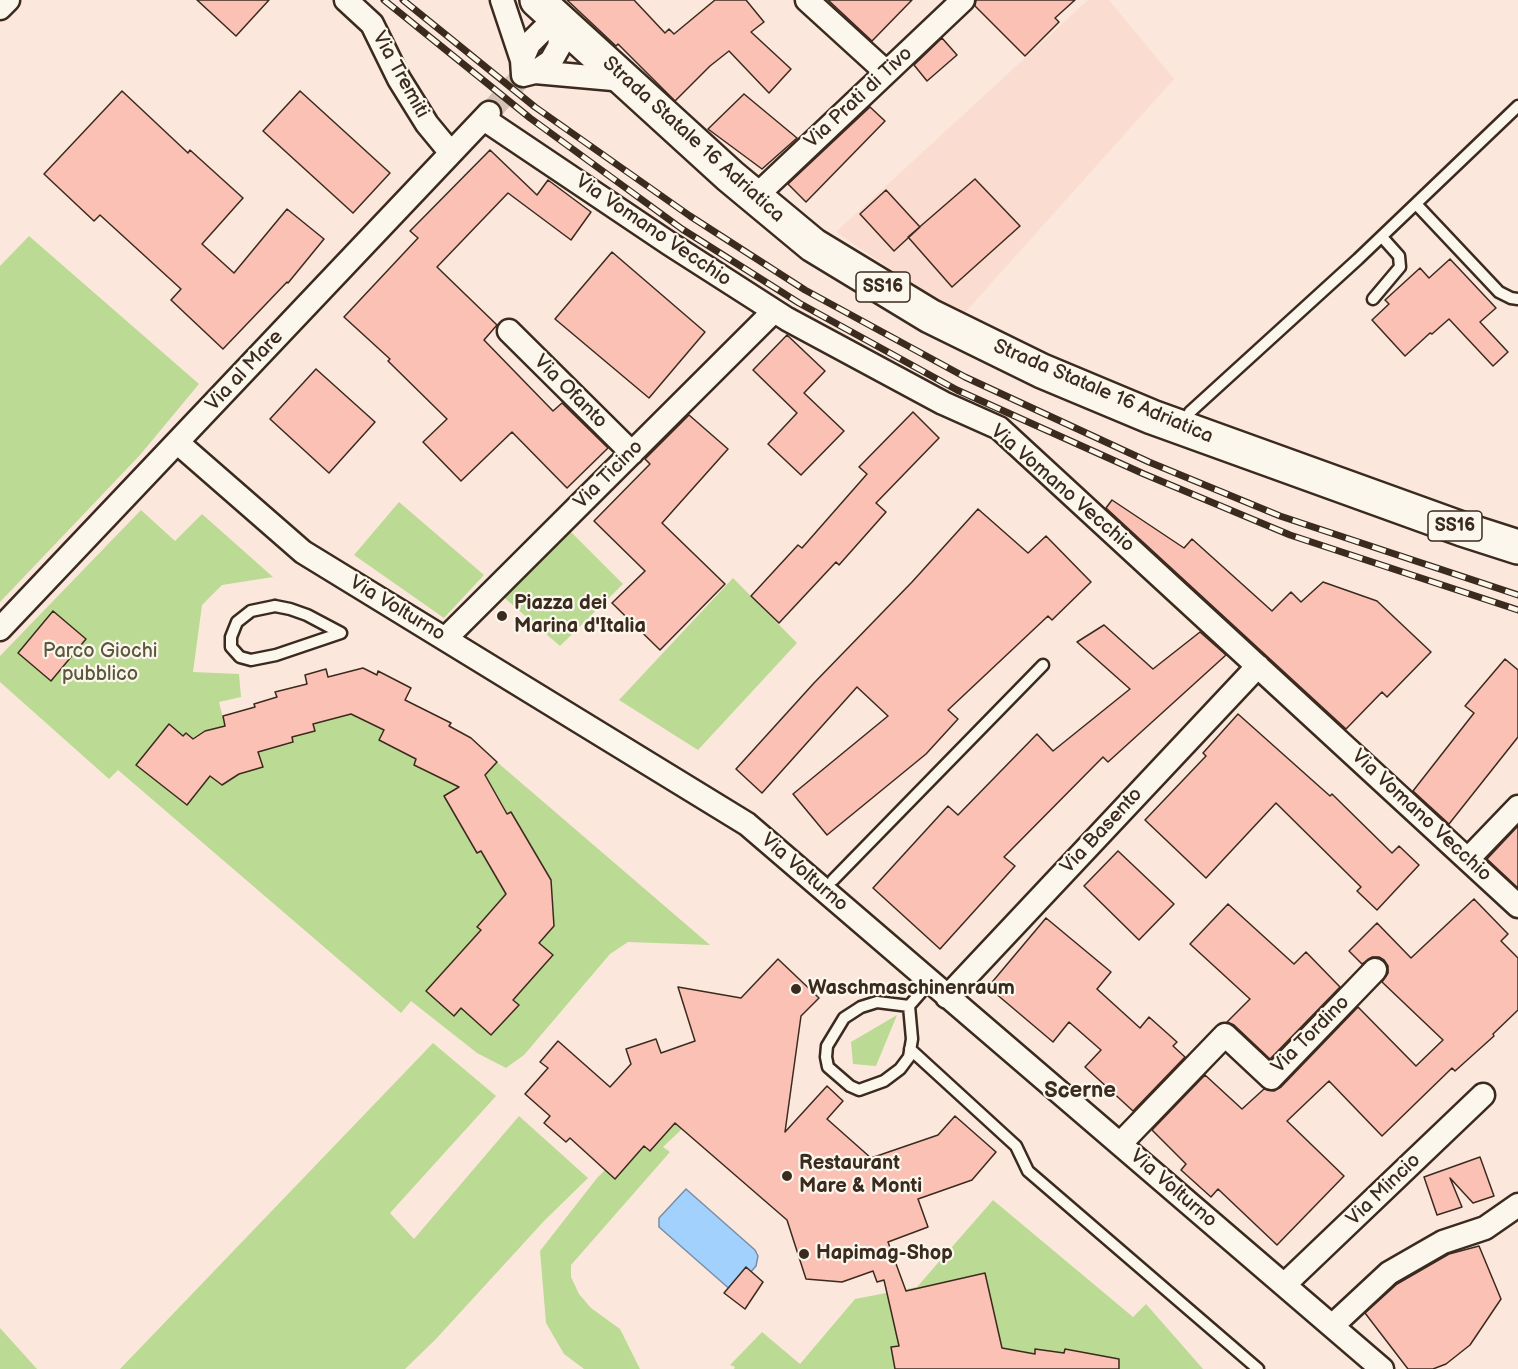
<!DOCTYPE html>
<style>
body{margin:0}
canvas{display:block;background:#fbe7dc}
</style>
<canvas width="1518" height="1369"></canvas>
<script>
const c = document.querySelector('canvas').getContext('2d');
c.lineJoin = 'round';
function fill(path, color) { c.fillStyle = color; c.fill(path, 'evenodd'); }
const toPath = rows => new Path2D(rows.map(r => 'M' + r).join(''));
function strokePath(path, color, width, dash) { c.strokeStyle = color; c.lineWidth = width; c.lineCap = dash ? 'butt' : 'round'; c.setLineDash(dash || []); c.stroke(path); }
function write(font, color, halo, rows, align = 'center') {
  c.font = font + ' "Balsamiq Sans",sans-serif'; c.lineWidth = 4.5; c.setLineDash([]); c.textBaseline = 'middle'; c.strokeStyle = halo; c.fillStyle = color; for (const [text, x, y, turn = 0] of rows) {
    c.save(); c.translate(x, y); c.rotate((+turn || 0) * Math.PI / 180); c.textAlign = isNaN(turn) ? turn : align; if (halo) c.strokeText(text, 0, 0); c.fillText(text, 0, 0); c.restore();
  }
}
const built = toPath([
 [1088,0,1109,0,1174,79,961,317,836,232]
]);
const green = toPath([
 [29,236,199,384,140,455,0,602,0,266],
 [399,502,484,575,444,618,354,555],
 [141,510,175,541,202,514,273,577,222,585,202,605,193,672,239,674,241,697,219,702,225,726,205,731,194,740,186,733,183,736,169,725,137,766,187,805,210,776,222,785,239,774,262,767,258,752,293,743,292,737,313,724,339,717,331,686,373,683,356,717,384,730,379,740,416,759,414,765,459,787,444,796,477,853,481,851,509,890,477,927,481,930,426,991,454,1015,461,1008,491,1036,518,1005,497,985,528,983,553,956,539,943,552,928,554,921,551,880,511,813,507,814,485,775,497,762,710,945,628,942,610,954,524,1055,506,1068,477,1053,411,1001,401,1013,118,770,109,779,0,682,0,656],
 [569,530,623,584,560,646,500,594],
 [733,578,797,643,698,750,619,700],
 [897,1015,876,1066,853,1064,851,1042],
 [433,1043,496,1096,390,1213,414,1239,519,1116,588,1178,544,1221,435,1340,405,1369,120,1369],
 [675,1123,682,1129,663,1147,670,1152,571,1265,571,1277,579,1294,591,1308,620,1329,640,1369,584,1369,564,1354,546,1323,540,1251,597,1178,605,1170,615,1178,644,1146,650,1151],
 [993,1200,1133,1317,1146,1304,1203,1369,734,1369,735,1367,730,1365,762,1332,800,1364,855,1299,917,1287],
 [0,1328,37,1369,0,1369]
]);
const water = toPath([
 [686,1189,755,1250,758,1256,756,1266,733,1292,659,1227,659,1218,686,1189]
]);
const building = toPath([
 [197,0,269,0,236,36,197,0],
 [567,0,634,0,665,33,669,29,674,34,715,0,746,0,764,22,751,32,791,69,769,93,729,51,710,66,675,101,618,44,616,46,567,0],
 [828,0,912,0,872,41,828,0],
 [976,0,1075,0,1055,18,1059,22,1025,56,975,6,976,0],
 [942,38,957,55,927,81,914,65,942,38],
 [122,91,188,153,190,150,243,198,202,244,234,273,287,209,324,239,288,283,287,282,223,349,171,300,181,289,100,215,94,221,44,174,122,91],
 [300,91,390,173,353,213,263,131,300,91],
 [744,94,797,138,762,169,708,129,744,94],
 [870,107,885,121,806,202,788,184,870,107],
 [490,150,537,195,548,180,591,212,571,240,508,193,437,267,497,325,484,340,553,411,562,403,608,448,567,488,512,432,461,481,423,442,447,419,388,361,390,359,344,317,418,238,410,231,490,150],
 [975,179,1020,226,952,287,908,237,975,179],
 [886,190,920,227,894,251,860,214,886,190],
 [612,252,705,332,649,398,555,319,612,252],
 [1450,259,1496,308,1480,322,1508,352,1493,366,1449,319,1432,334,1430,333,1405,356,1372,320,1389,304,1385,300,1420,268,1429,278,1450,259],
 [787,335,825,371,804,393,844,431,801,475,768,444,797,413,753,370,787,335],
 [316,369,375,422,329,473,270,419,316,369],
 [913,412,939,438,876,503,886,512,839,565,836,562,779,623,751,596,798,545,802,548,867,474,859,467,913,412],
 [689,415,728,449,662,523,725,584,660,650,612,603,645,571,594,521,650,464,645,459,689,415],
 [1112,500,1184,548,1192,539,1272,611,1291,592,1301,602,1323,582,1377,601,1431,652,1387,697,1382,692,1346,729,1106,508,1112,500],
 [978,509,1028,553,1046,536,1091,582,1052,620,1048,616,948,710,958,719,926,754,827,835,793,794,888,716,857,687,762,793,736,769,814,683,912,582,978,509],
 [53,611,86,639,51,681,18,653,53,611],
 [1104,625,1153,669,1200,632,1226,655,1108,762,1103,757,1004,857,1015,866,940,949,873,888,948,806,958,815,1037,734,1053,751,1130,689,1077,642,1104,625],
 [1505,659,1518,670,1518,737,1449,824,1413,791,1474,713,1465,706,1505,659],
 [363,668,377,675,378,671,411,688,405,700,451,723,449,726,471,738,497,762,485,775,507,814,511,812,551,880,554,926,539,943,553,955,513,1000,519,1005,491,1035,461,1008,454,1016,426,991,481,930,477,927,506,894,481,851,477,853,444,796,459,787,414,765,416,759,379,740,384,730,351,714,313,724,315,731,292,737,293,742,258,752,263,767,239,774,222,785,210,776,187,805,136,765,169,724,183,736,186,733,193,739,205,731,225,726,223,716,255,707,254,704,277,697,275,692,307,684,305,675,326,669,328,677,363,668],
 [1238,714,1330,796,1332,794,1392,853,1399,846,1419,865,1377,910,1357,891,1361,887,1276,803,1206,878,1145,820,1206,756,1203,753,1238,714],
 [1518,826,1518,888,1487,859,1518,826],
 [1118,851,1174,904,1139,940,1084,886,1118,851],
 [1474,899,1508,934,1501,941,1518,958,1518,1010,1493,1034,1494,1036,1455,1071,1452,1068,1382,1136,1329,1081,1287,1121,1344,1176,1277,1245,1218,1189,1211,1197,1181,1170,1186,1164,1152,1130,1205,1075,1242,1109,1264,1089,1274,1091,1281,1087,1358,1007,1416,1066,1443,1040,1382,982,1388,973,1388,966,1384,960,1379,957,1372,957,1362,964,1349,951,1377,923,1411,958,1474,899],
 [1228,904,1294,964,1306,952,1340,987,1270,1059,1234,1025,1227,1022,1250,999,1190,944,1228,904],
 [1046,918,1111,972,1097,989,1140,1028,1149,1017,1177,1042,1173,1046,1185,1057,1133,1111,1085,1067,1101,1050,1069,1022,1053,1042,988,987,1046,918],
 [778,959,819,998,801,1016,785,1132,827,1086,843,1101,827,1119,871,1158,938,1135,955,1116,996,1152,972,1180,918,1199,928,1227,888,1242,906,1291,985,1273,1002,1348,1035,1354,1035,1349,1064,1353,1065,1349,1119,1359,1119,1369,895,1369,891,1347,899,1346,884,1280,877,1282,873,1271,842,1282,806,1279,787,1220,675,1123,650,1151,644,1146,615,1179,570,1138,566,1142,544,1123,550,1116,525,1094,548,1068,540,1062,558,1041,610,1087,631,1064,626,1049,656,1039,661,1053,695,1041,678,987,741,998,778,959],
 [1480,1157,1494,1196,1473,1203,1450,1178,1462,1207,1437,1215,1424,1177,1480,1157],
 [1479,1246,1501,1299,1470,1345,1446,1364,1433,1369,1408,1369,1365,1313,1397,1284,1449,1254,1479,1246],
 [746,1267,763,1282,745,1309,724,1293,746,1267]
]);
const minorTunnel = toPath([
 [489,113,523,75]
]);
const service = toPath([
 [1416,204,1499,292,1511,298,1518,299],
 [1373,299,1400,267,1399,256,1382,237],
 [1185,424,1190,412,1358,259,1518,106],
 [275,606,290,609,307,615,341,633,276,655,251,660,240,657,231,647,231,637,237,622,251,611,275,606],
 [833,880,1043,665],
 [877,1002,909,1006,912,1039,909,1057,900,1069,884,1081,859,1090,850,1086,828,1067,826,1057,827,1046,844,1018,861,1007,877,1002],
 [909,1006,930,982],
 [910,1049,1016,1146,1028,1171,1258,1369]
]);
const minor = toPath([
 [346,0,372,24,399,79,427,124,451,153],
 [502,0,522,60,523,75,535,72,624,80],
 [807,0,886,72],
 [0,8,8,0],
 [522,60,529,44,542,31,562,23,559,47,551,61,535,72],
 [484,119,670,244,787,319,943,403,999,428,1518,906],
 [755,197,963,0],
 [509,331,632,453],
 [178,443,303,552,747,824,1382,1369],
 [0,629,489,113],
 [445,639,774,311],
 [1468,859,1518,807],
 [947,997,1258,666],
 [1120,1144,1225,1035,1271,1078,1375,970],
 [1284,1285,1483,1095],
 [1332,1326,1389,1273,1443,1242,1485,1228,1518,1205]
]);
const primary = toPath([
 [537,0,730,176,813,245,930,316,1042,371,1152,417,1462,529,1518,547]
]);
const rail = toPath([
 [384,0,530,118,682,229,799,303,957,390,1144,474,1290,535,1518,610],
 [403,0,535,107,690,216,805,290,965,377,1149,462,1280,516,1518,595]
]);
const markers = [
 [502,616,6,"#3b2a1e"],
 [796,989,6,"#3b2a1e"],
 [787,1176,6,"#3b2a1e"],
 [804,1254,6,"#3b2a1e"]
];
const shields = [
 [883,287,54],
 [1455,526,54]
];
const shieldNames = [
 ["SS16",883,287],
 ["SS16",1455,526]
];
const streetNames = [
 ["Via Tremiti",400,75,61],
 ["Via Prati di Tivo",859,98,-43],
 ["Strada Statale 16 Adriatica",693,140,42],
 ["Via Vomano Vecchio",653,231,34],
 ["Via al Mare",245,371,-47],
 ["Via Ofanto",570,392,45],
 ["Strada Statale 16 Adriatica",1103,392,23],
 ["Via Ticino",609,475,-45],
 ["Via Vomano Vecchio",1062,489,41],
 ["Via Volturno",397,609,31],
 ["Via Vomano Vecchio",1421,816,43],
 ["Via Basento",1102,831,-47],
 ["Via Volturno",804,873,41],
 ["Via Tordino",1311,1035,-45],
 ["Via Volturno",1173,1189,41],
 ["Via Mincio",1384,1190,-44]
];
const poiNames = [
 ["Piazza dei",514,604],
 ["Marina d'Italia",514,627],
 ["Waschmaschinenraum",808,989],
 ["Restaurant",799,1164],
 ["Mare & Monti",799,1187],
 ["Hapimag-Shop",816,1254]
];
const parkNames = [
 ["Parco Giochi",100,652],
 ["pubblico",100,675]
];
const quarterNames = [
 ["Scerne",1080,1091]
];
fill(built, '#fbdcd0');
fill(green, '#bbdb94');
fill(water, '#a2d1fe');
strokePath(water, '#798ea4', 1.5);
fill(building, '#fcc1b5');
strokePath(building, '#3b2a1e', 1.5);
strokePath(minorTunnel, '#d5c1b6', 22, [22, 11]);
strokePath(service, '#3b2a1e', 15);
strokePath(minor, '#3b2a1e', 27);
strokePath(primary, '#3b2a1e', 38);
strokePath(service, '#fbf7ec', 10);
strokePath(minor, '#fbf7ec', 22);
strokePath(primary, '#fbf7ec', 33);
strokePath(rail, '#3b2a1e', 7);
strokePath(rail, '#fbf7ec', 4.5, [14]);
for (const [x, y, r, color] of markers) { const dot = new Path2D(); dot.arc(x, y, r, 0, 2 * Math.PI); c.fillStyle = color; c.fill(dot); strokePath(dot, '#fbf7ec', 2); }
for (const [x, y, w] of shields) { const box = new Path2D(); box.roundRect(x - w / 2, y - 15, w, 30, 4.5); c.fillStyle = '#fbf7ec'; c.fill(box); strokePath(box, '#3b2a1e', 1.5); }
write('bold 18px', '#3b2a1e', null, shieldNames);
write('20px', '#3b2a1e', '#fbf7ec', streetNames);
write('bold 20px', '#3b2a1e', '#fbf7ec', poiNames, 'left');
write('20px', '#5b563c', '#fbf7ec', parkNames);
write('bold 22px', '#3b2a1e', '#fbf7ec', quarterNames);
</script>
